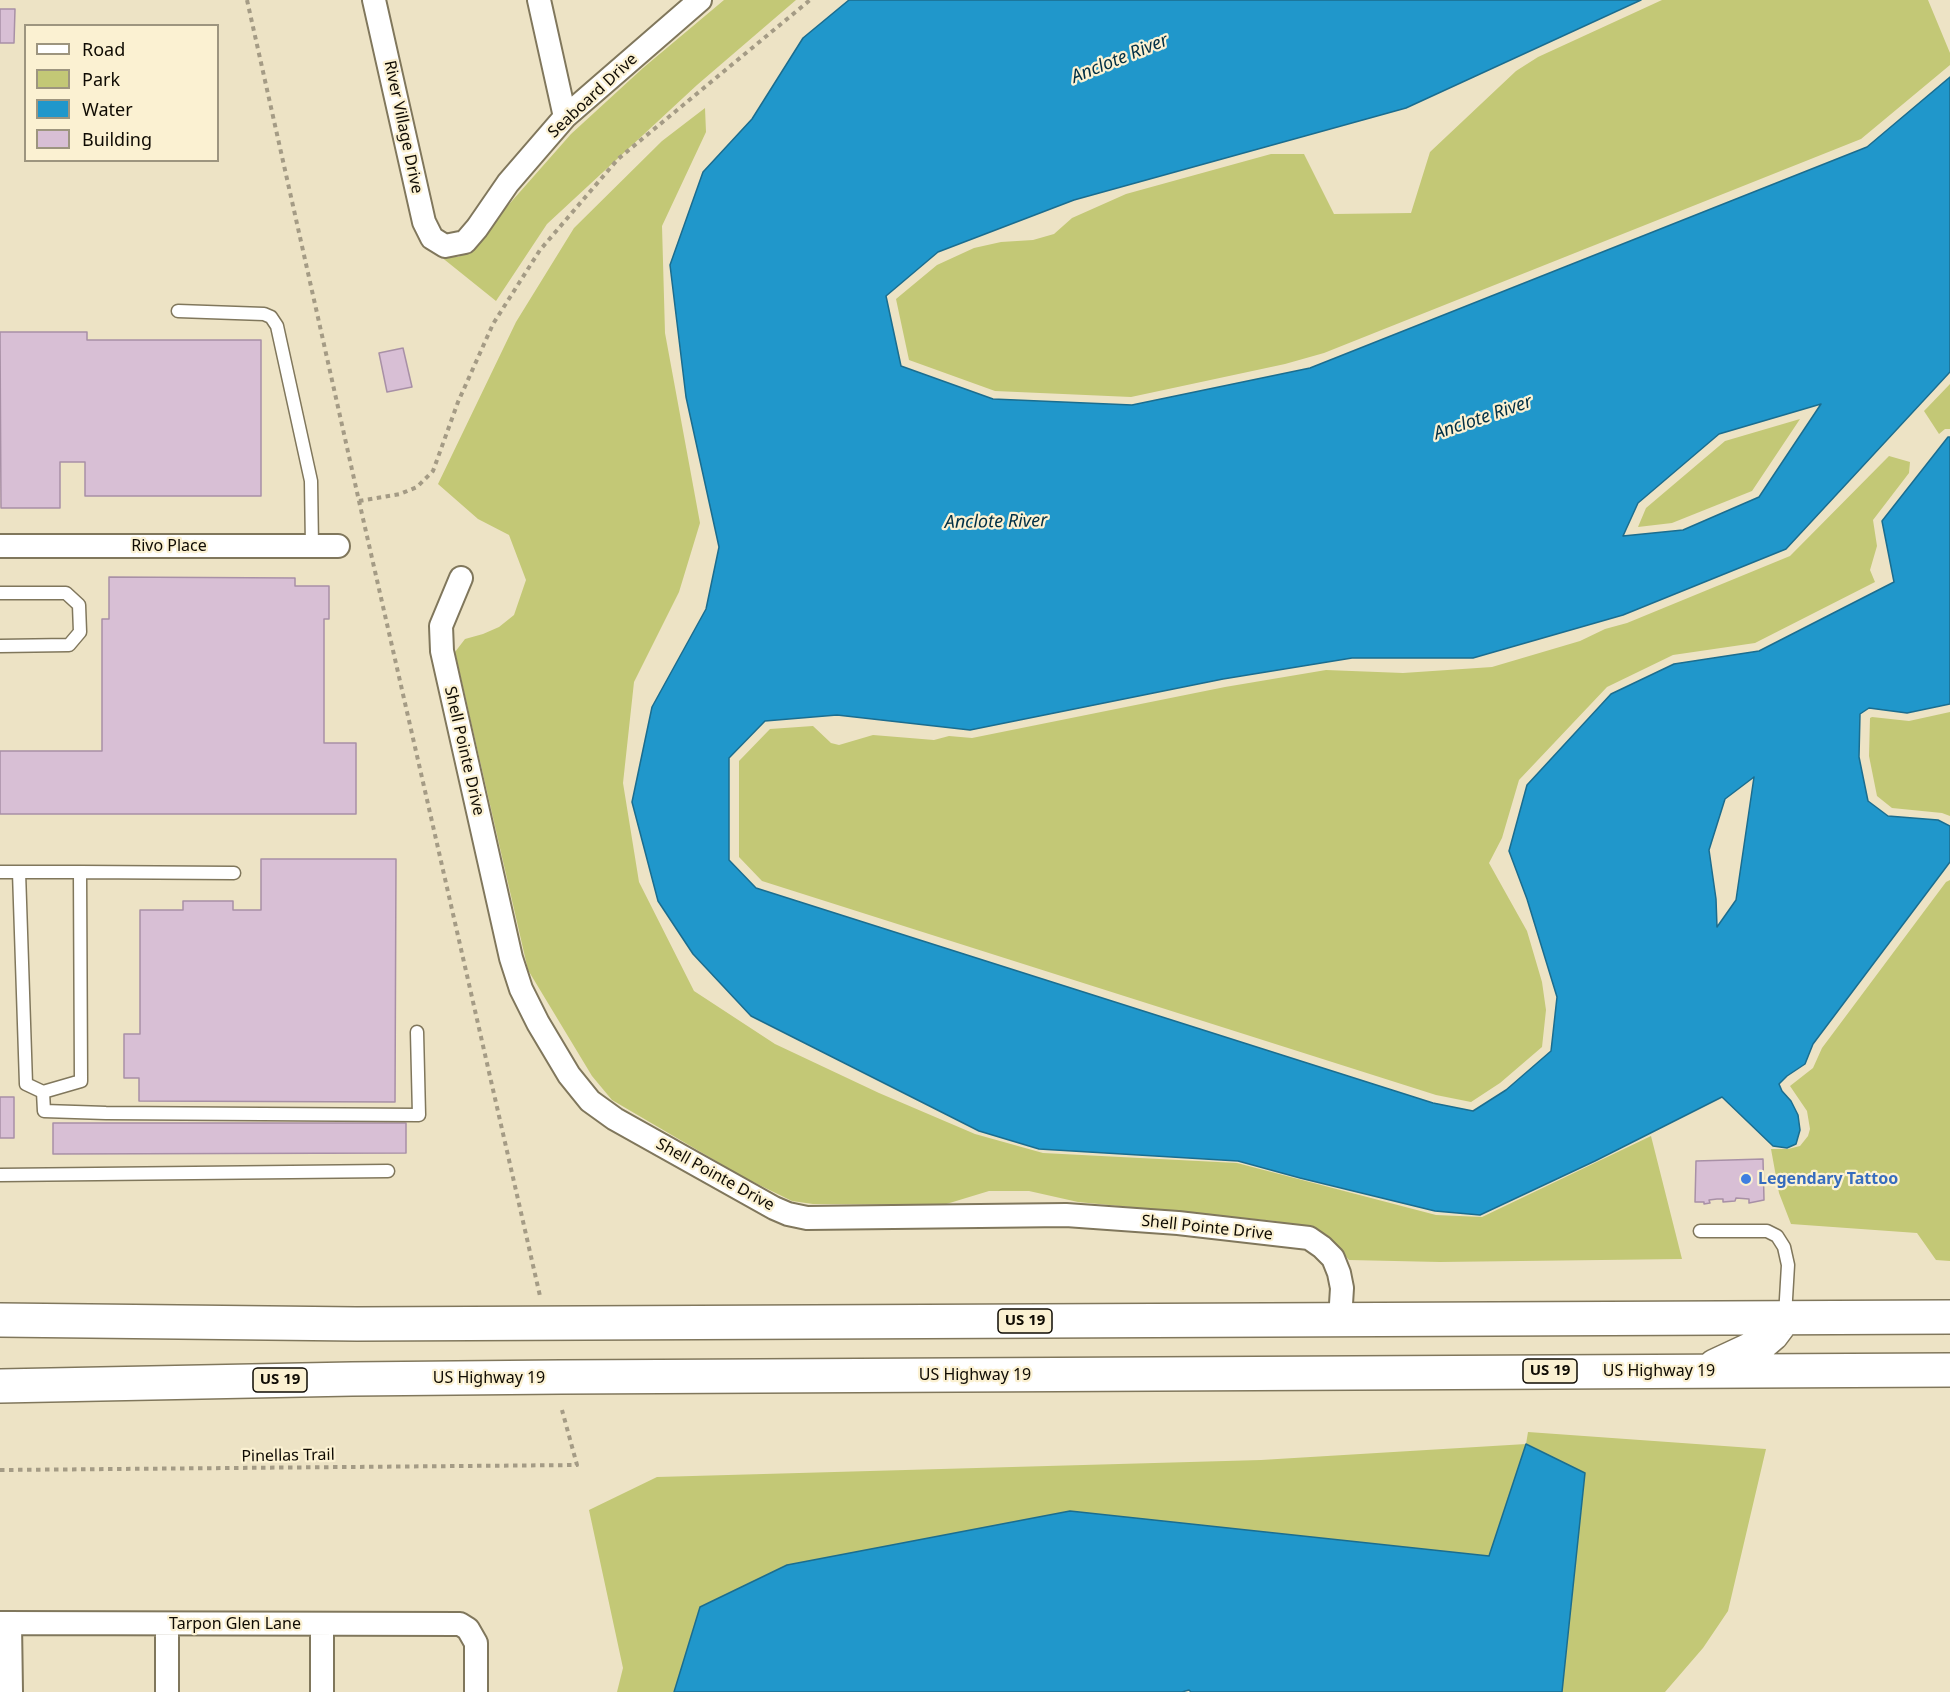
<!DOCTYPE html>
<style>
body{margin:0}
#map{position:relative;width:1950px;height:1692px;overflow:hidden;background:#ede3c5;font-family:"Noto Sans",sans-serif}
canvas{display:block}
.legend{position:absolute;left:24px;top:24px;width:195px;height:138px;box-sizing:border-box;background:#fbf1d2;border:2px solid #9d957f;margin:0;padding:8px 10px;list-style:none;font-size:18px;color:#0f0b03}
.legend li{display:flex;align-items:center;gap:12px;height:30px}
.legend b{width:30px;border:2px solid #9d957f}
</style>
<div id="map">
<canvas width="1950" height="1692"></canvas>
<ul class="legend">
<li><b style="height:8px;background:#fff"></b>Road</li>
<li><b style="height:16px;background:#c3c876"></b>Park</li>
<li><b style="height:16px;background:#2097cb"></b>Water</li>
<li><b style="height:16px;background:#d8bfd5"></b>Building</li>
</ul>
</div>
<script>
const c = document.querySelector('canvas').getContext('2d');
c.lineJoin = 'round';
function fill(path, color) { c.fillStyle = color; c.fill(path, 'evenodd'); }
const toPath = rows => new Path2D(rows.map(r => 'M' + r).join(''));
function strokePath(path, color, width, dash) { c.strokeStyle = color; c.lineWidth = width; c.lineCap = dash ? 'butt' : 'round'; c.setLineDash(dash || []); c.stroke(path); }
function write(font, color, halo, rows, align = 'center') {
  c.font = font + ' "Noto Sans",sans-serif'; c.lineWidth = 4.5; c.setLineDash([]); c.textBaseline = 'middle'; c.strokeStyle = halo; c.fillStyle = color; for (const [text, x, y, turn = 0] of rows) {
    c.save(); c.translate(x, y); c.rotate((+turn || 0) * Math.PI / 180); c.textAlign = isNaN(turn) ? turn : align; if (halo) c.strokeText(text, 0, 0); c.fillText(text, 0, 0); c.restore();
  }
}
const green = toPath([
 [724,0,796,0,697,85,547,224,496,301,435,252,450,257,458,257,474,250,504,210,571,134,643,68],
 [1662,0,1928,0,1950,53,1950,65,1861,139,1324,353,1285,364,1131,397,995,391,909,360,896,299,937,265,974,248,1001,242,1033,240,1054,234,1072,218,1126,194,1271,154,1304,154,1334,214,1411,213,1430,152,1516,71,1538,57],
 [705,108,706,132,662,226,665,333,700,523,679,592,634,682,623,783,639,882,694,991,775,1044,879,1093,975,1134,1043,1153,1237,1163,1436,1215,1482,1217,1651,1136,1682,1259,1440,1262,1349,1260,1326,1234,1275,1221,1078,1202,1029,1191,989,1191,943,1205,813,1204,792,1201,745,1178,612,1100,592,1076,528,970,455,652,465,639,483,634,499,627,514,615,526,580,509,535,478,519,438,484,516,322,574,228,662,141],
 [1950,384,1950,429,1945,429,1939,434,1924,411],
 [1800,419,1752,491,1672,523,1638,527,1646,508,1725,441],
 [1889,456,1910,462,1909,473,1873,520,1877,546,1870,570,1875,582,1755,643,1673,655,1607,687,1519,780,1502,838,1489,863,1527,931,1542,982,1546,1010,1542,1047,1500,1083,1471,1102,1436,1095,762,881,739,857,739,761,770,729,813,726,831,743,839,745,873,735,934,740,949,736,972,738,1225,687,1326,670,1403,673,1492,667,1580,641,1605,629,1627,623,1790,556],
 [1950,712,1950,816,1942,813,1892,808,1877,796,1869,756,1870,718,1872,717,1909,721],
 [1950,880,1950,1261,1936,1260,1917,1233,1791,1224,1779,1193,1771,1149,1788,1149,1800,1146,1808,1136,1810,1129,1807,1111,1790,1086,1813,1068,1822,1048,1946,882],
 [1528,1432,1766,1449,1728,1611,1703,1648,1665,1692,1562,1692,1585,1474,1527,1444,1489,1556,1070,1511,787,1565,700,1607,674,1692,617,1692,623,1668,589,1510,657,1477,1261,1460,1526,1444]
]);
const water = toPath([
 [849,0,1641,0,1406,108,1074,200,938,252,886,296,901,366,993,399,1132,405,1310,368,1867,147,1950,77,1950,372,1786,549,1623,615,1473,658,1352,658,1223,679,970,730,837,715,765,721,729,758,729,860,756,888,1433,1103,1473,1111,1506,1090,1551,1051,1557,997,1527,899,1509,851,1527,785,1611,694,1674,664,1759,651,1894,582,1882,521,1948,437,1950,437,1950,704,1907,713,1869,708,1860,714,1859,757,1868,801,1888,816,1938,820,1950,826,1950,862,1813,1044,1805,1064,1787,1076,1779,1084,1782,1091,1791,1101,1798,1115,1800,1130,1796,1144,1787,1148,1773,1146,1722,1097,1595,1161,1480,1215,1435,1211,1300,1178,1238,1161,1039,1149,979,1131,751,1016,693,954,658,901,632,802,652,707,706,609,719,547,686,397,670,265,703,172,752,119,803,38,849,0],
 [1821,404,1759,497,1683,530,1623,536,1638,503,1719,434,1821,404],
 [1754,777,1736,900,1717,927,1716,899,1709,850,1725,799,1754,777],
 [1526,1444,1585,1473,1562,1692,1191,1692,1189,1690,1182,1692,674,1692,700,1607,787,1565,1070,1511,1489,1556,1526,1444]
]);
const building = toPath([
 [0,9,15,9,14,43,0,43,0,9],
 [0,332,87,332,87,340,261,340,261,496,85,496,85,462,60,462,60,508,1,508,0,332],
 [403,348,412,387,387,392,379,353,403,348],
 [109,577,295,578,295,586,329,586,329,619,324,619,324,743,356,743,356,814,0,814,0,751,102,751,102,619,109,619,109,577],
 [261,859,396,859,395,1102,139,1101,139,1078,124,1078,124,1034,140,1034,140,910,183,910,183,901,233,901,233,910,261,910,261,859],
 [0,1097,14,1097,14,1138,0,1138,0,1097],
 [53,1123,406,1123,406,1153,53,1154,53,1123],
 [1763,1159,1764,1200,1749,1203,1749,1199,1736,1198,1735,1201,1723,1202,1723,1199,1717,1199,1709,1200,1710,1203,1704,1204,1704,1202,1695,1202,1696,1161,1763,1159]
]);
const path = toPath([
 [247,0,359,501,540,1296],
 [359,501,400,494,417,487,433,471,458,402,493,324,540,250,618,159,810,0],
 [0,1470,577,1465,562,1410]
]);
const lane = toPath([
 [178,311,264,314,271,317,277,326,311,481,312,546],
 [0,593,66,593,79,605,80,632,69,645,0,646],
 [0,872,80,872,81,1081,43,1092,26,1084,19,872],
 [80,872,234,873],
 [43,1092,44,1111,106,1113,419,1115,417,1032],
 [0,1175,388,1171],
 [1700,1231,1767,1231,1777,1236,1784,1247,1788,1265,1785,1316]
]);
const street = toPath([
 [374,0,424,222,432,238,445,246,465,242,477,228,508,183,565,117,700,0],
 [539,0,565,117],
 [0,546,338,546],
 [461,578,441,626,442,651,511,958,521,989,538,1023,569,1075,590,1101,615,1119,774,1208,788,1214,807,1218,1066,1215,1178,1223,1309,1238,1322,1247,1333,1258,1339,1273,1342,1288,1340,1320],
 [0,1623,460,1624,468,1629,476,1643,476,1692],
 [10,1623,11,1692],
 [167,1624,167,1692],
 [322,1692,322,1624]
]);
const highway = toPath([
 [0,1320,357,1324,1950,1317],
 [1715,1366,1758,1346,1772,1334,1784,1318],
 [0,1386,352,1379,561,1377,1950,1370]
]);
const markers = [
 [1746,1179,6,"#3f7fe0"]
];
const shields = [
 [1025,1321,54],
 [1550,1371,54],
 [280,1380,54]
];
const shieldNames = [
 ["US 19",1025,1321],
 ["US 19",1550,1371],
 ["US 19",280,1380]
];
const streetNames = [
 ["Seaboard Drive",593,96,-43],
 ["River Village Drive",403,127,78],
 ["Rivo Place",169,546],
 ["Shell Pointe Drive",464,751,77],
 ["Shell Pointe Drive",715,1175,29],
 ["Shell Pointe Drive",1207,1228,6],
 ["US Highway 19",1659,1371],
 ["US Highway 19",975,1375],
 ["US Highway 19",489,1378],
 ["Pinellas Trail",288,1456,-1],
 ["Tarpon Glen Lane",235,1624]
];
const shopNames = [
 ["Legendary Tattoo",1758,1179]
];
const waterNames = [
 ["Anclote River",1120,59,-22],
 ["Anclote River",1483,418,-19],
 ["Anclote River",996,522,-1]
];
fill(green, '#c3c876');
fill(water, '#2097cb');
strokePath(water, '#1b6d8f', 1.5);
fill(building, '#d8bfd5');
strokePath(building, '#a890a6', 1.5);
strokePath(lane, '#80775c', 15);
strokePath(street, '#80775c', 26);
strokePath(highway, '#80775c', 36);
strokePath(path, '#a49b85', 4, [4.5, 4.5]);
strokePath(lane, '#fff', 12);
strokePath(street, '#fff', 22);
strokePath(highway, '#fff', 33);
for (const [x, y, r, color] of markers) { const dot = new Path2D(); dot.arc(x, y, r, 0, 2 * Math.PI); c.fillStyle = color; c.fill(dot); strokePath(dot, '#fbf1d2', 2); }
for (const [x, y, w] of shields) { const box = new Path2D(); box.roundRect(x - w / 2, y - 12, w, 24, 4.5); c.fillStyle = '#fbf1d2'; c.fill(box); strokePath(box, '#0f0b03', 1.5); }
write('bold 15px', '#0f0b03', null, shieldNames);
write('16px', '#0f0b03', '#fbf1d2', streetNames);
write('bold 16px', '#366cbe', '#fbf1d2', shopNames, 'left');
write('italic 18px', '#002f45', '#fbf1d2', waterNames);
</script>
